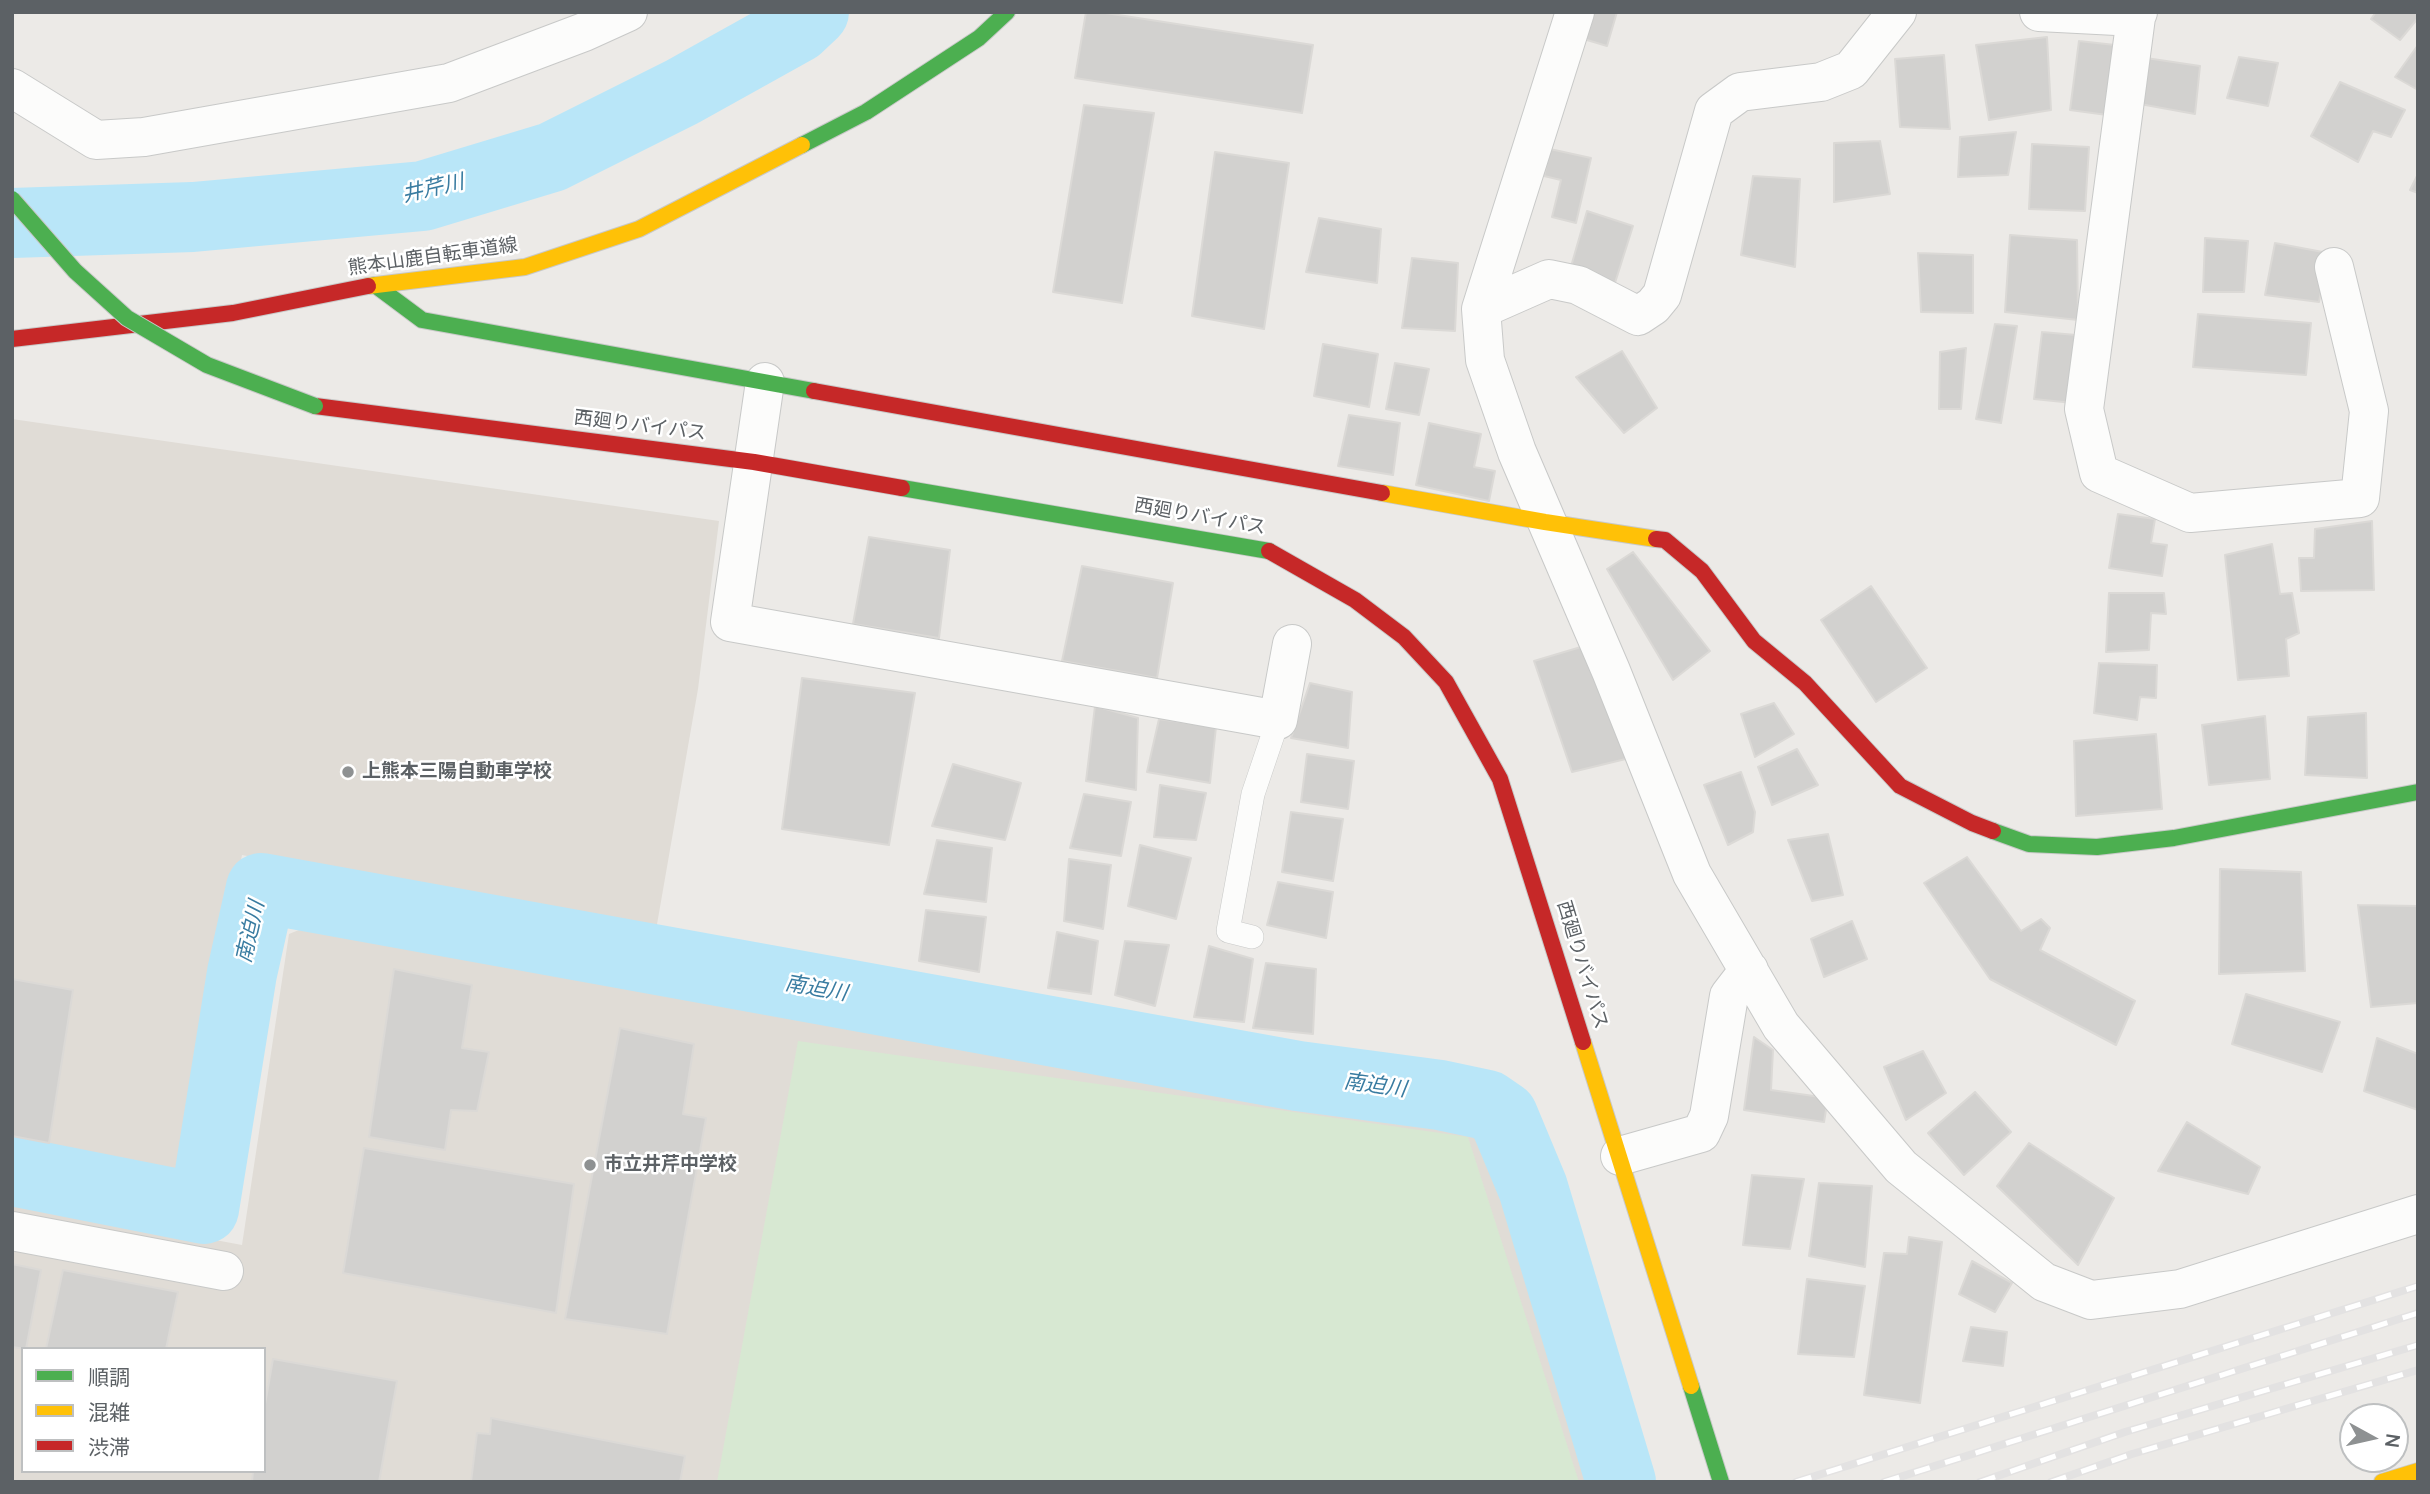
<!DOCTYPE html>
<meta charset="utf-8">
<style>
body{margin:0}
#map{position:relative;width:2430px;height:1494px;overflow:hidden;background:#eceae7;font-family:Manrope,"Noto Sans JP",sans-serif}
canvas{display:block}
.frame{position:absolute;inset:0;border:14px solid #5c6165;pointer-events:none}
.legend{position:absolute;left:21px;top:1347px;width:245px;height:126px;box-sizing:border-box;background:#fff;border:2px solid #bec0c1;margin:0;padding:9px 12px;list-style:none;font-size:21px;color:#5c6165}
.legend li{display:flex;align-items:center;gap:14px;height:35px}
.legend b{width:35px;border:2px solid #bec0c1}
.north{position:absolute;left:2339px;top:1403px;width:70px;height:70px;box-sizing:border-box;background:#fff;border:2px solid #bec0c1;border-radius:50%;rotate:98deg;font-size:19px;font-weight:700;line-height:28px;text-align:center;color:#5c6165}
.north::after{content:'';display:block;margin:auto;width:24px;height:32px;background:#8e9192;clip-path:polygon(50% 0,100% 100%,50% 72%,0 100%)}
</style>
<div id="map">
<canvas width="2430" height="1494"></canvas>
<div class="frame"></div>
<ul class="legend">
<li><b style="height:9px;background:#4caf50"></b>順調</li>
<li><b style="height:9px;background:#ffc107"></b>混雑</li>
<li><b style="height:9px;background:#c62828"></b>渋滞</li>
</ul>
<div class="north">N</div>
</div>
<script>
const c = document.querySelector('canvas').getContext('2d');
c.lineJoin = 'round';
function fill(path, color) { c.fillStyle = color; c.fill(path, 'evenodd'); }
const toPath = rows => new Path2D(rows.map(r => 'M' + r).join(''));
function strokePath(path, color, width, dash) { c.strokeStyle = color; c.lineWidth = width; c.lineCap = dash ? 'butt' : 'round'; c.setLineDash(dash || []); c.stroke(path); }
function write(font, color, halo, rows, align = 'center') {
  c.font = font + ' Manrope,"Noto Sans JP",sans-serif'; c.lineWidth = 5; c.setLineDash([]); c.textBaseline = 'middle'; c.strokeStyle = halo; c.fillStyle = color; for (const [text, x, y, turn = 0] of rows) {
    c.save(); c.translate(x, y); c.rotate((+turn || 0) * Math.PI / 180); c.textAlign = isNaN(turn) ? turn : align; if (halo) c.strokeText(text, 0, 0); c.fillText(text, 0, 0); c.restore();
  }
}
const education = toPath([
 [12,419,719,521,698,689,656,930,242,855,178,1181,12,1150],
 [311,925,764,1002,1499,1135,1597,1482,12,1482,12,1202,242,1245,289,934],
 [23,1349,264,1349,264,1471,23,1471]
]);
const green = toPath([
 [798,1041,1468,1137,1579,1482,717,1482]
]);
const river = toPath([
 [12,223,193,217,423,196,552,157,682,92,797,28,814,12],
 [12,1171,204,1209,242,973,261,888,1298,1076,1440,1095,1487,1105,1503,1116,1533,1188,1621,1482]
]);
const building = toPath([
 [1086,12,1099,12,1313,45,1302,113,1075,78,1086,12],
 [1585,12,1617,12,1607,46,1577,37,1585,12],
 [2376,12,2418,12,2418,18,2400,40,2371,19,2376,12],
 [2047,37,2051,110,1989,120,1976,45,2047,37],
 [2079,41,2115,45,2107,115,2070,110,2079,41],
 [2418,45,2418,90,2395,77,2418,45],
 [1944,55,1950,129,1900,127,1895,59,1944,55],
 [2239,57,2278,63,2268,106,2227,98,2239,57],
 [2146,58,2200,66,2195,114,2140,104,2146,58],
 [2340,82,2405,110,2391,137,2373,131,2358,162,2311,136,2340,82],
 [1084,105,1154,113,1122,303,1053,292,1084,105],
 [2016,132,2008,175,1958,177,1960,137,2016,132],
 [1880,141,1890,194,1834,202,1834,143,1880,141],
 [2032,144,2089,147,2085,211,2029,209,2032,144],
 [1550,149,1591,158,1576,223,1552,217,1561,180,1544,176,1550,149],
 [1215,152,1289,163,1264,329,1192,316,1215,152],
 [2418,174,2418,193,2410,190,2418,174],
 [1753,176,1800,179,1795,267,1741,255,1753,176],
 [1587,211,1633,226,1614,286,1570,270,1587,211],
 [1319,218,1381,229,1377,283,1306,272,1319,218],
 [2010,235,2077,240,2078,320,2005,312,2010,235],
 [2205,238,2248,241,2244,292,2203,292,2205,238],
 [2275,243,2328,253,2319,302,2265,295,2275,243],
 [1918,253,1973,255,1973,313,1921,312,1918,253],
 [1412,258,1458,263,1455,331,1402,328,1412,258],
 [2198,314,2311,323,2306,375,2193,367,2198,314],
 [1995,324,2017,326,2001,423,1976,419,1995,324],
 [2042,332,2076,335,2073,403,2034,399,2042,332],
 [1323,344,1378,354,1369,407,1314,396,1323,344],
 [1966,348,1961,409,1939,409,1940,352,1966,348],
 [1622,351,1657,408,1624,433,1576,377,1622,351],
 [1395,363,1429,369,1419,415,1386,409,1395,363],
 [1349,415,1400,423,1393,475,1338,466,1349,415],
 [1429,423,1481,434,1474,467,1495,471,1489,501,1416,485,1429,423],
 [2118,514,2155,519,2151,543,2167,545,2162,576,2109,568,2118,514],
 [2372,521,2374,590,2301,591,2299,558,2314,558,2315,529,2372,521],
 [869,537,950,550,939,638,853,624,869,537],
 [2272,544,2280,594,2292,593,2299,633,2286,639,2289,676,2238,680,2225,555,2272,544],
 [1633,552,1710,651,1673,680,1607,569,1633,552],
 [1082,566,1173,583,1157,678,1062,661,1082,566],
 [1871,586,1927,668,1876,702,1821,620,1871,586],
 [2109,593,2164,593,2166,614,2151,613,2149,650,2106,652,2109,593],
 [1591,644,1634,757,1572,772,1534,661,1591,644],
 [2099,663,2157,665,2156,698,2140,697,2137,720,2094,713,2099,663],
 [802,678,915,693,889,845,782,829,802,678],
 [1310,683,1352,692,1348,748,1291,738,1310,683],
 [1774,703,1794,734,1755,757,1741,714,1774,703],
 [1095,706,1138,718,1136,790,1086,781,1095,706],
 [2366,713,2367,778,2305,775,2308,717,2366,713],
 [2265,716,2270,779,2209,785,2202,725,2265,716],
 [1159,719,1216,727,1210,783,1147,772,1159,719],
 [2156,734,2162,809,2076,816,2074,741,2156,734],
 [1797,749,1818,785,1772,805,1758,767,1797,749],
 [1307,754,1354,761,1348,809,1301,802,1307,754],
 [953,764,1021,783,1005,840,932,826,953,764],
 [1741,772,1755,812,1753,832,1728,845,1704,785,1741,772],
 [1160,785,1206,793,1196,840,1154,837,1160,785],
 [1084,794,1131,802,1121,856,1070,848,1084,794],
 [1291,812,1343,819,1333,881,1282,872,1291,812],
 [1828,834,1843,895,1812,901,1788,840,1828,834],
 [937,840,992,848,986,902,924,894,937,840],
 [1140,845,1191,858,1176,919,1128,906,1140,845],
 [1967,857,2021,931,2041,919,2050,928,2040,950,2135,1001,2116,1045,1990,979,1924,883,1967,857],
 [1069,859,1111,865,1103,929,1064,921,1069,859],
 [2220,869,2301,872,2305,971,2219,974,2220,869],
 [1278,882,1333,892,1326,938,1267,925,1278,882],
 [2358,905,2418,906,2418,1003,2371,1007,2358,905],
 [926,910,986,917,979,972,919,961,926,910],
 [1852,921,1867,959,1824,977,1811,939,1852,921],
 [1057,932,1098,941,1091,994,1048,988,1057,932],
 [1125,941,1169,945,1155,1006,1115,995,1125,941],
 [1209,946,1253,959,1244,1022,1194,1017,1209,946],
 [1266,963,1316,969,1313,1034,1253,1028,1266,963],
 [394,969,472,985,462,1048,489,1052,477,1111,451,1110,445,1150,369,1137,394,969],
 [12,979,73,990,49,1143,12,1136,12,979],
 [2246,994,2340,1022,2322,1072,2232,1044,2246,994],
 [620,1028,694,1044,683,1114,706,1118,667,1334,565,1319,620,1028],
 [1754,1037,1773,1050,1771,1090,1828,1098,1824,1122,1744,1110,1754,1037],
 [2377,1038,2418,1054,2418,1110,2364,1091,2377,1038],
 [1923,1051,1946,1093,1906,1120,1884,1067,1923,1051],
 [1975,1092,2011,1132,1964,1175,1928,1133,1975,1092],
 [2187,1122,2260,1167,2248,1194,2158,1171,2187,1122],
 [2029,1143,2114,1198,2078,1265,1997,1186,2029,1143],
 [364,1148,574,1184,556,1313,343,1273,364,1148],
 [1752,1175,1804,1179,1790,1249,1743,1245,1752,1175],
 [1819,1183,1872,1186,1865,1267,1809,1256,1819,1183],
 [1909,1237,1942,1242,1920,1403,1864,1395,1884,1253,1907,1254,1909,1237],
 [1972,1261,2012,1283,1995,1312,1959,1294,1972,1261],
 [12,1264,41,1270,26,1349,12,1347,12,1264],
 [63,1270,178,1292,166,1349,46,1349,63,1270],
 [1807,1279,1865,1286,1854,1357,1798,1354,1807,1279],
 [1971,1327,2007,1332,2003,1366,1963,1361,1971,1327],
 [273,1359,397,1381,379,1482,252,1482,253,1471,264,1471,264,1410,273,1359],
 [491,1418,685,1456,680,1482,471,1482,477,1433,490,1434,491,1418]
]);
const lane = toPath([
 [1252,937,1228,931,1253,794,1278,720]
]);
const street = toPath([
 [1575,12,1481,309,1485,360,1517,452,1611,671,1692,874,1781,1026,1901,1167,2044,1282,2091,1300,2180,1289,2418,1214],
 [2039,12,2136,17,2138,12],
 [2136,17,2084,409,2099,473,2190,513,2360,498,2369,411,2334,267],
 [12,88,96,140,144,137,449,83,584,32,628,12],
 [1481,309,1549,279,1578,285,1638,316,1653,306,1662,295,1714,111,1740,92,1821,82,1851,70,1897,12],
 [765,382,730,622,1278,720,1292,644],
 [1620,1156,1701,1133,1709,1116,1729,996,1749,970],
 [12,1231,224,1271]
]);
const fast = toPath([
 [802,145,866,112,979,38,1007,12],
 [375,285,422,320,814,391],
 [902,488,1269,551],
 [1993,831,2029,844,2097,847,2174,838,2418,792],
 [1691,1386,1721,1482]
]);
const slow = toPath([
 [368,286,525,267,639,229,802,145],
 [1382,493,1545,522,1656,539],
 [1583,1042,1691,1386],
 [2382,1482,2418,1471]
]);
const jam = toPath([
 [12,339,233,313,368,286],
 [814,391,1382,493],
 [315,406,754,462,902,488],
 [1656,539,1665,540,1702,571,1754,641,1805,683,1900,786,1972,823,1993,831],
 [1269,551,1355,600,1404,637,1446,682,1500,779,1583,1042]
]);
const rail = toPath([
 [1796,1482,2418,1286],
 [1884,1482,2418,1313],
 [1980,1482,2125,1432,2418,1345],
 [2051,1482,2132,1454,2418,1370]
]);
const fastBridge = toPath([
 [12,199,75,271,127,318,207,365,315,406]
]);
const markers = [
 [348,772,7,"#8e9192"],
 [590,1165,7,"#8e9192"]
];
const streetNames = [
 ["熊本山鹿自転車道線",433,257,-8],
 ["西廻りバイパス",640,426,7],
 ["西廻りバイパス",1200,517,10],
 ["西廻りバイパス",1582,965,73]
];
const poiNames = [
 ["上熊本三陽自動車学校",362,772],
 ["市立井芹中学校",604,1165]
];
const waterNames = [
 ["井芹川",433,189,-13],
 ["南迫川",251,932,-77],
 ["南迫川",816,989,10],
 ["南迫川",1375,1086,8]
];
fill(education, '#e0dcd6');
fill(green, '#d7e8d2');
strokePath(river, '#b9e6f8', 70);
fill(building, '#d2d1cf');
strokePath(building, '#dbd9d6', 2);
strokePath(lane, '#c8c9c8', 24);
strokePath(street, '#c8c9c8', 40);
strokePath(fast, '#c8c9c8', 18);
strokePath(slow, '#c8c9c8', 18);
strokePath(jam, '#c8c9c8', 18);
strokePath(lane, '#fcfcfb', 23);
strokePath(street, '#fcfcfb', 38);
strokePath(fast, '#4caf50', 16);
strokePath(slow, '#ffc107', 16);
strokePath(jam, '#c62828', 16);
strokePath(rail, '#e3e2e2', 8);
strokePath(rail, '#fff', 5, [16]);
strokePath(fastBridge, '#c8c9c8', 18, []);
strokePath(fastBridge, '#4caf50', 16);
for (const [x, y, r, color] of markers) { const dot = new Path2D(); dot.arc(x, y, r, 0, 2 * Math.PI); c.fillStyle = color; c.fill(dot); strokePath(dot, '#fff', 2.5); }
write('19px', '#5c6165', '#fff', streetNames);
write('bold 19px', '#5c6165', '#fff', poiNames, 'left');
write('italic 21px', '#397ca1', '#fff', waterNames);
</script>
